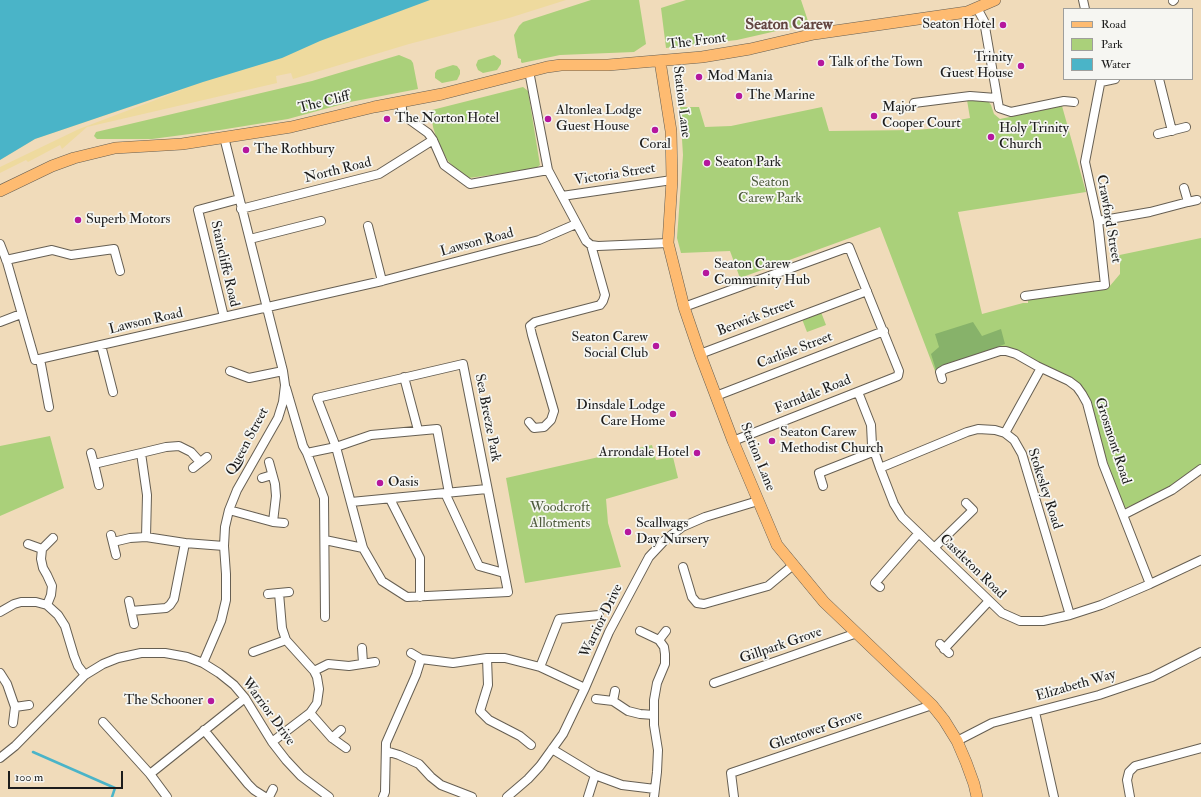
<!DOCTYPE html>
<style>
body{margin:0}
#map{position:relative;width:1201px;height:797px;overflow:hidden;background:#f0dbba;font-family:"IM FELL Double Pica",serif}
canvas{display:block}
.legend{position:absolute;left:1063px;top:8px;width:130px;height:72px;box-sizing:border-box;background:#f6f6f2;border:1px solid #9f9f9c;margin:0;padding:5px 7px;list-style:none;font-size:12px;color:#1c1c1c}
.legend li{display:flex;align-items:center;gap:8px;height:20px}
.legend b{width:20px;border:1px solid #9f9f9c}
.scale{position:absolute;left:8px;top:771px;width:115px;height:18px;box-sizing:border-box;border:2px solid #1c1c1c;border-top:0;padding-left:5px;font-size:12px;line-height:14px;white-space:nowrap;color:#1c1c1c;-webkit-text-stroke:3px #f6f6f2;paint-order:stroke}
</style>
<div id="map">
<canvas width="1201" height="797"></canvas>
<ul class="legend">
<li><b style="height:5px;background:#febb71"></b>Road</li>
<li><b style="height:11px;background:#aad07a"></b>Park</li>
<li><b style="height:11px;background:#4ab4c8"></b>Water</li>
</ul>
<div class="scale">100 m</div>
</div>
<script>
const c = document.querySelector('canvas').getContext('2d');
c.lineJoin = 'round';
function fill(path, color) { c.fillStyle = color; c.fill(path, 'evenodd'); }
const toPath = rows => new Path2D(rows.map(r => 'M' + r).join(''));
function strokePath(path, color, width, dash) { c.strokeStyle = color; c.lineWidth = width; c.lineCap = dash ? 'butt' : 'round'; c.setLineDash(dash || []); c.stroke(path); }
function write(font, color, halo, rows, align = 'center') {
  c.font = font + ' "IM FELL Double Pica",serif'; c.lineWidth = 3.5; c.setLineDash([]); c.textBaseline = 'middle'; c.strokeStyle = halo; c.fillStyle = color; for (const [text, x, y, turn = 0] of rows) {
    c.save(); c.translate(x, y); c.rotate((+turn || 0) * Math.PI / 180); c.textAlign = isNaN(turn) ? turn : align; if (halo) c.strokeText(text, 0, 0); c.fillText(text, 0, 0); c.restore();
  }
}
const green = toPath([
 [591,0,639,0,646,44,634,52,560,55,522,63,521,62,521,59,518,58,514,35,519,26,523,22],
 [686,0,801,0,808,21,806,22,807,24,737,40,666,48,661,8],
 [399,55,411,60,413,63,418,89,350,102,288,119,220,130,152,139,97,139,94,136,96,132,312,81],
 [494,55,501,60,501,64,497,70,483,73,478,70,476,65,478,60],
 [453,65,457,66,460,70,460,74,457,80,442,83,435,78,435,73,437,70],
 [523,87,528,91,540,165,535,169,469,178,460,173,448,161,437,140,433,127,431,113,432,110],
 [967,100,988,101,991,105,994,114,1000,119,1062,106,1086,192,958,212,982,314,1023,303,1028,303,1028,299,1109,287,1120,274,1120,261,1110,257,1201,238,1201,465,1172,488,1123,509,1083,387,1040,365,996,351,935,371,880,227,740,278,730,251,681,253,677,238,683,155,680,107,699,107,705,127,731,126,822,107,829,131,917,130,937,128,936,124,970,118],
 [821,312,826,325,807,332,802,319],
 [50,436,64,488,0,516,0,446],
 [652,445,656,460,673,457,678,478,606,499,608,523,621,567,525,583,506,478]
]);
const forest = toPath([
 [973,322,982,336,1001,329,1005,344,936,370,931,354,939,347,935,334]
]);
const sand = toPath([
 [0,0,566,0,509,18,409,44,293,79,291,73,276,76,277,83,87,127,62,149,60,145,28,162,26,160,0,173,0,167,79,129,187,88,35,139,0,160]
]);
const water = toPath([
 [0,0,430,0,320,41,282,58,203,82,35,139,0,160]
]);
const stream = toPath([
 [33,752,115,788,112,797]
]);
const minor = toPath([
 [1083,0,1085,9],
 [1173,1,1174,0],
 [977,8,984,21,999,108,1011,112,1064,101,1074,102],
 [529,71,548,170,586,241,591,245,598,246,668,243],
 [1159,79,1172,131],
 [1101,82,1115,79],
 [401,102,403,115,428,133,433,140,444,165,470,184,548,170],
 [914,103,970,96,996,98],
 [1158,134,1186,127],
 [562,196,672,180],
 [1188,202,1197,200],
 [241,209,379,174,433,140],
 [1098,221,1150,212,1188,202,1184,188],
 [368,226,382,281],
 [250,239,321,221],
 [0,244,7,262,35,360,382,281,539,240,576,224],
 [6,260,52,250,71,255,114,249,120,271],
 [1025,296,1105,285,1098,221,1085,162,1101,79],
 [684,307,849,247,899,371,898,376,733,441],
 [224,317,198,210,239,199],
 [0,322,21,314],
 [101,345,113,392],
 [700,354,867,291],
 [40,359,49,407],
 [463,364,508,592,407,597,382,581,363,548,336,447,317,398,463,364],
 [230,371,249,378,283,371],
 [404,377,418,430],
 [942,379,940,372,945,369,1000,351,1006,351,1016,354,1037,366,1069,381,1077,387,1082,394,1087,403,1103,464,1150,584],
 [286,388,303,446,307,453,336,447,371,435,437,429,449,493],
 [858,392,871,425,872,445,880,468,894,504,902,517,1002,613,1020,621,1043,621,1070,615,1101,605,1150,584,1201,560],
 [716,396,884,331],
 [529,422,534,428,544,427,551,420,554,411,532,335,530,326,535,322,600,305,603,301,605,295,591,245],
 [1005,433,1041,368],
 [91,453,94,464],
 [307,453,324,498,325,617],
 [200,462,191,452,179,446,166,447,141,453,147,495,146,537,185,543,224,546],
 [193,468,207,457],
 [880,468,967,432,978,429,995,430,1005,433,1014,440,1022,454,1070,615],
 [262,478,272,475],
 [99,485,94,464,141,453],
 [823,486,819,473,875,451],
 [445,493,479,566,504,573],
 [390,499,420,558,420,597],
 [351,502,487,489],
 [229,510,273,522,276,496,275,484,269,462],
 [1123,515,1172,490,1201,469],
 [273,522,284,523],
 [111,535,116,555],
 [325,540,363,548],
 [113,542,130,538,146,537],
 [28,544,42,549],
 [934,548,973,510,966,503],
 [683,567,692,597,697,603,704,604,768,586,792,566],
 [880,587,875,583,918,534],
 [268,594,289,592],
 [129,601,134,624],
 [47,605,51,595,52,586,47,575,43,568,41,559,42,549,53,538],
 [131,611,166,608,170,605,174,599,185,543],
 [0,612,14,604,21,602,36,602,47,605,58,615,65,626,74,656,78,666,85,675],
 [640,631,659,640,664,647,665,654,665,664,657,683,654,700,654,725,658,750,657,772,654,797],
 [659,640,666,631],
 [940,644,949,653],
 [362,648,363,663],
 [944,649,988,602],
 [253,652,286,640],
 [411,653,421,659],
 [487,658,488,685,480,711,489,720,520,736,531,745],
 [203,663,221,621,226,600,226,574,224,546,225,527,229,510,237,490,278,418,283,402,285,385,283,371,267,308,224,137],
 [540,667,585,688],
 [314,671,328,664,349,666,375,662],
 [0,673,7,684,15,707,13,723],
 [714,683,857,633],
 [596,699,613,701,628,711,640,714,654,715],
 [613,701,615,691],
 [15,707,29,705],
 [1035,712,1054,797],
 [310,713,332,738,346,748],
 [103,722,150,774,167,797],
 [204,730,248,784,254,790,265,797],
 [332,738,341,730],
 [957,741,992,723,1099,695,1152,677,1201,652],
 [272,742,310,713,317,703,319,689,317,677,314,671,286,640,282,628,279,593],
 [552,749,595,775,622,785,655,789],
 [386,751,399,755,419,764,431,777,441,785,472,797],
 [0,758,15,746,85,675,103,664,118,658,141,653,165,653,187,657,203,663,219,673,234,685,245,698,272,742,286,760,301,776,329,797],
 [150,774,245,698],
 [269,797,273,789],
 [383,797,385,792,386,743,416,675,421,659,453,663,487,658,505,658,540,667,559,619,599,615],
 [507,797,528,779,540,766,563,734,585,688,609,632,649,557,664,541,682,527,705,517,758,501],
 [588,797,595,775],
 [734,797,731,773,932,705],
 [1130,797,1127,780,1129,772,1135,766,1201,748]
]);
const major = toPath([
 [660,61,671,131,672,180,668,243,684,307,700,354,733,441,777,545,824,602,932,705,944,720,957,741,966,762,974,784,977,797],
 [0,191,52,166,74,158,115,148,182,144,291,127,374,107,442,94,547,67,561,65,608,65,702,57,750,49,814,34,967,12,995,0]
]);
const markers = [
 [1003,25,4,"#b5179e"],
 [821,63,4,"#b5179e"],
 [1021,66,4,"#b5179e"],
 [699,77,4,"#b5179e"],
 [739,96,4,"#b5179e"],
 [874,116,4,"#b5179e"],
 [387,119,4,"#b5179e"],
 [548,119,4,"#b5179e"],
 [655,130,4,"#b5179e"],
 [991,137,4,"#b5179e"],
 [246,150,4,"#b5179e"],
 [707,163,4,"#b5179e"],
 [78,220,4,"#b5179e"],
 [706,273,4,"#b5179e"],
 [656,346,4,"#b5179e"],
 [673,414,4,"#b5179e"],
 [772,441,4,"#b5179e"],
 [697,453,4,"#b5179e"],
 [380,483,4,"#b5179e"],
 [628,532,4,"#b5179e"],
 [211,701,4,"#b5179e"]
];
const poiNames = [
 ["Seaton Hotel",995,25,"right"],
 ["Trinity",1013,58,"right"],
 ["Guest House",1013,74,"right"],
 ["Talk of the Town",829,63],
 ["Mod Mania",707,77],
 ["The Marine",747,96],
 ["Major",882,108],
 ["Cooper Court",882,124],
 ["Altonlea Lodge",556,111],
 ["Guest House",556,127],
 ["The Norton Hotel",395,119],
 ["Holy Trinity",999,129],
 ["Church",999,145],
 ["Coral",655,145,"center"],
 ["The Rothbury",254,150],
 ["Seaton Park",715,163],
 ["Superb Motors",86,220],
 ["Seaton Carew",714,265],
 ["Community Hub",714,281],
 ["Seaton Carew",648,338,"right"],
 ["Social Club",648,354,"right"],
 ["Dinsdale Lodge",665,406,"right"],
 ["Care Home",665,422,"right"],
 ["Seaton Carew",780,433],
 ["Methodist Church",780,449],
 ["Arrondale Hotel",689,453,"right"],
 ["Oasis",388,483],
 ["Scallwags",636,524],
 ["Day Nursery",636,540],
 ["The Schooner",203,701,"right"]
];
const streetNames = [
 ["The Front",697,42,-7],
 ["Station Lane",681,102,83],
 ["The Cliff",324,103,-14],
 ["North Road",338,171,-14],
 ["Victoria Street",615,175,-9],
 ["Crawford Street",1108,219,80],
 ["Lawson Road",477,243,-15],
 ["Staincliffe Road",224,264,77],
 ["Berwick Street",756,318,-21],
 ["Lawson Road",146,322,-13],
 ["Carlisle Street",795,351,-21],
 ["Farndale Road",813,395,-22],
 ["Sea Breeze Park",487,418,79],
 ["Grosmont Road",1112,441,72],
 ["Queen Street",248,442,-62],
 ["Station Lane",757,457,68],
 ["Stokesley Road",1044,489,72],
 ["Castleton Road",972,567,44],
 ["Warrior Drive",602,621,-64],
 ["Gillpark Grove",781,646,-19],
 ["Elizabeth Way",1076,686,-16],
 ["Warrior Drive",268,712,54],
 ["Glentower Grove",816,731,-19]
];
const parkNames = [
 ["Seaton",770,183],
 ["Carew Park",770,199],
 ["Woodcroft",560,508],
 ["Allotments",560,524]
];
const quarterNames = [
 ["Seaton Carew",789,26]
];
fill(green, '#aad07a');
fill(forest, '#87b26a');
fill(sand, '#eeda9e');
fill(water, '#4ab4c8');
strokePath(stream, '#4ab4c8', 2.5);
strokePath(minor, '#665f53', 10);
strokePath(major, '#665f53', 12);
strokePath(minor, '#fff', 8);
strokePath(major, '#febb71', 11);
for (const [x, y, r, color] of markers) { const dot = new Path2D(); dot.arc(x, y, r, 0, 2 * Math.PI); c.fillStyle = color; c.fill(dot); strokePath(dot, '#f6f6f2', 1.5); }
write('14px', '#1c1c1c', '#f6f6f2', poiNames, 'left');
write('14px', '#1c1c1c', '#f6f6f2', streetNames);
write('14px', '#4e5b3d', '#f6f6f2', parkNames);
write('bold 16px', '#634541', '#f6f6f2', quarterNames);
</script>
